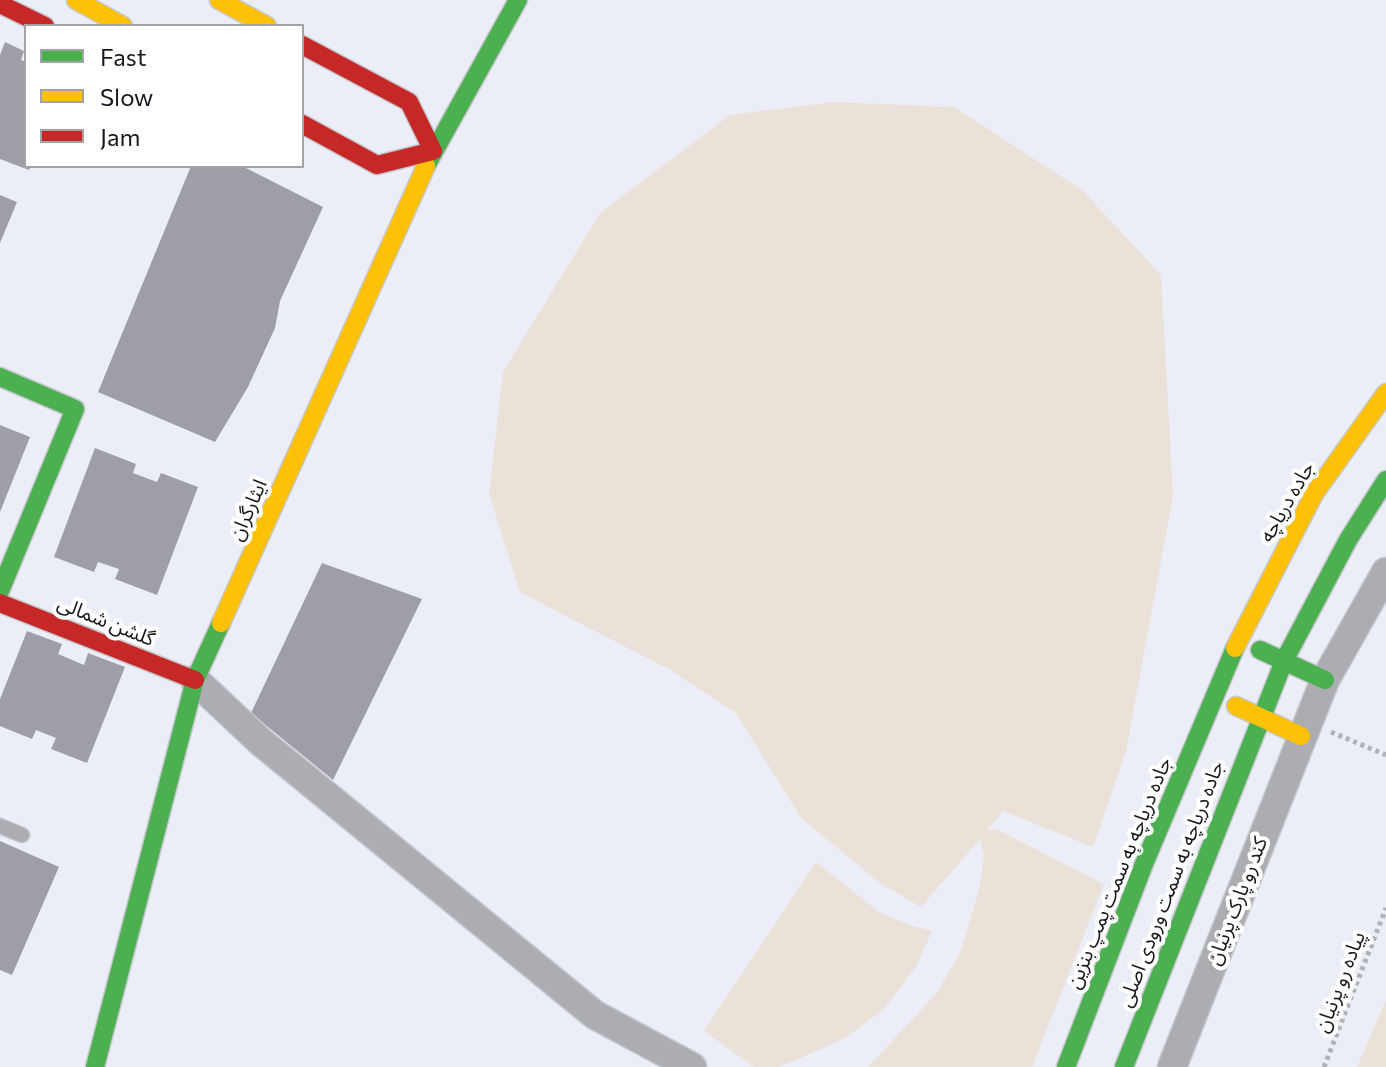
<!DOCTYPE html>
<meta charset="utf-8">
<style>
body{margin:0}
#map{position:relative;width:1386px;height:1067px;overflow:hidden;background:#eceef7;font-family:Commissioner,sans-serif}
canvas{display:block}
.legend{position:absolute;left:24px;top:24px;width:280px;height:144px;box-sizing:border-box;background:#fff;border:2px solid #a2a3a5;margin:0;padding:10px 14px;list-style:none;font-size:24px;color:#17181e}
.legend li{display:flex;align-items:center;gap:16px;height:40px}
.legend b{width:40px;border:2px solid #a2a3a5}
</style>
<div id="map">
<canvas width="1386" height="1067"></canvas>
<ul class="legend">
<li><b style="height:10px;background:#4caf50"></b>Fast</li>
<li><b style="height:10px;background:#ffc107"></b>Slow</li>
<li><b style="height:10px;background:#c62828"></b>Jam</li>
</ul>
</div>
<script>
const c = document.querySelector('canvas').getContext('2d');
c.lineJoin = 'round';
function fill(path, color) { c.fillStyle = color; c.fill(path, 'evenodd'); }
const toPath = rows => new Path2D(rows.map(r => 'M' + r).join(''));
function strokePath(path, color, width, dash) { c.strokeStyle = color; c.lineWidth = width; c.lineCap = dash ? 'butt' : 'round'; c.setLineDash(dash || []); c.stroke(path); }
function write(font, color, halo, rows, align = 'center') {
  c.font = font + ' Commissioner,"Noto Sans Arabic",sans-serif'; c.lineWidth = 8; c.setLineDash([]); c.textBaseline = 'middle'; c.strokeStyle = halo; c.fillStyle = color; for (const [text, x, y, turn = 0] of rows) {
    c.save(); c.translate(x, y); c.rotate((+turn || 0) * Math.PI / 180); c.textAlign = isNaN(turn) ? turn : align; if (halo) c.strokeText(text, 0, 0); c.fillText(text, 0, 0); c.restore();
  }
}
const green = toPath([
 [833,102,954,107,1082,190,1161,275,1173,496,1126,751,1093,847,1003,811,987,830,996,829,1104,884,1032,1067,868,1067,936,994,961,951,980,886,984,856,980,839,921,907,880,883,801,818,736,713,670,670,520,592,489,494,503,372,600,213,730,115],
 [816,862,879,912,909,925,932,931,917,965,884,1009,845,1038,801,1058,777,1067,754,1067,704,1031],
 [1386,1000,1386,1067,1357,1067]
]);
const building = toPath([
 [5,42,24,51,21,60,26,62,26,166,31,166,29,170,0,159,0,55],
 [191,166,242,166,323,207,280,301,275,328,248,387,215,442,98,392],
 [0,195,17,202,0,243],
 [0,425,30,437,0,512],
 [95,448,136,464,133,473,157,482,161,473,198,487,157,595,115,579,119,569,98,562,94,572,54,557],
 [322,563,422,599,333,780,251,713],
 [27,631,62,644,58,654,84,665,88,653,125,667,87,763,51,749,56,738,36,730,32,739,0,726,0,699],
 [0,841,59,867,12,975,0,970]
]);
const path = toPath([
 [1331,732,1386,755],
 [1324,1067,1386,908]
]);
const lane = toPath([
 [0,826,22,835]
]);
const street = toPath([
 [195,680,261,742,595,1015,692,1067],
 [1172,1067,1325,680,1386,572]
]);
const fast = toPath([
 [426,166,518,0],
 [0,377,75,409,0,591],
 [1260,650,1325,680],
 [95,1067,195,680,221,623],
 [1066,1067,1144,864,1235,648],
 [1124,1067,1284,661,1348,540,1386,480]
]);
const slow = toPath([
 [76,0,123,26],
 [219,0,267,26],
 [221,623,426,166],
 [1235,648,1314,494,1386,393],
 [1236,706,1301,736]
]);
const jam = toPath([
 [0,4,45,26],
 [302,45,409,102,433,151,377,165,302,124],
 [0,603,195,680]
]);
const streetNames = [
 ["جاده دریاچه",1287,502,-60],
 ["ایثارگران",248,510,-66],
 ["گلشن شمالی",106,621,22],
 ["جاده دریاچه به سمت پمپ بنزین",1119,873,-68],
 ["جاده دریاچه به سمت ورودی اصلی",1171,884,-69],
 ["کند رو پارک پرنیان",1237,901,-69],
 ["پیاده رو پرنیان",1340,982,-69]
];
fill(green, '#eae1d8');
fill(building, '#9e9fa6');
strokePath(lane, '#c6c8cf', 17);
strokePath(street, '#c6c8cf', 31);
strokePath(fast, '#c6c8cf', 21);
strokePath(slow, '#c6c8cf', 21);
strokePath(jam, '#c6c8cf', 21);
strokePath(path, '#b0b2b6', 5, [4, 4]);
strokePath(lane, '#acadb0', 14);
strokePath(street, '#acadb0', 28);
strokePath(fast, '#4caf50', 18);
strokePath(slow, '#ffc107', 18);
strokePath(jam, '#c62828', 18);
write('20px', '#17181e', '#fff', streetNames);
</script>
